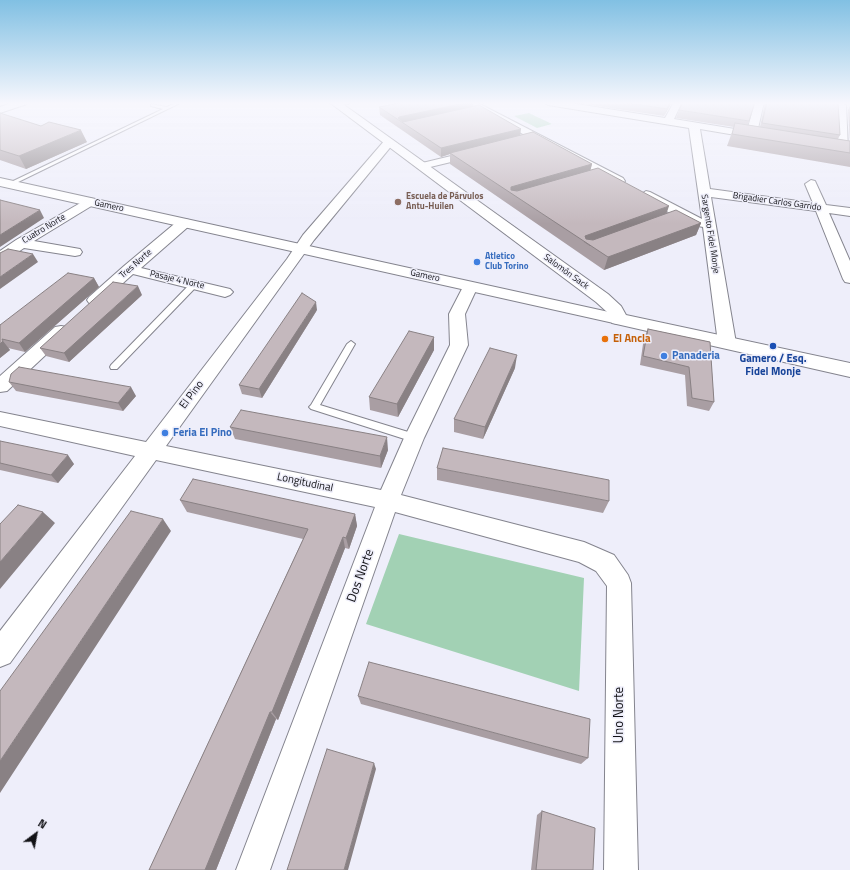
<!DOCTYPE html>
<meta charset="utf-8">
<style>
body{margin:0}
#map{position:relative;width:850px;height:870px;overflow:hidden;background:#eeeefa;font-family:"Titillium Web",sans-serif}
canvas{display:block}
.north{position:absolute;left:16px;top:814px;width:40px;height:40px;-webkit-text-stroke:3px #eeeefa;paint-order:stroke;rotate:32deg;font-size:11px;font-weight:700;line-height:16px;text-align:center;color:#121216}
.north::after{content:'';display:block;margin:auto;width:14px;height:18px;background:#121216;clip-path:polygon(50% 0,100% 100%,50% 72%,0 100%)}
</style>
<div id="map">
<canvas width="850" height="870"></canvas>
<div class="north">N</div>
</div>
<script>
const c = document.querySelector('canvas').getContext('2d');
c.lineJoin = 'round';
function fill(path, color) { c.fillStyle = color; c.fill(path, 'evenodd'); }
const toPath = rows => new Path2D(rows.map(r => 'M' + r).join(''));
function strokePath(path, color, width, dash) { c.strokeStyle = color; c.lineWidth = width; c.lineCap = dash ? 'butt' : 'round'; c.setLineDash(dash || []); c.stroke(path); }
function write(font, color, halo, rows, align = 'center') {
  c.font = font + ' "Titillium Web",sans-serif'; c.lineWidth = 3; c.setLineDash([]); c.textBaseline = 'middle'; c.strokeStyle = halo; c.fillStyle = color; for (const [text, x, y, turn = 0] of rows) {
    c.save(); c.translate(x, y); c.rotate((+turn || 0) * Math.PI / 180); c.textAlign = isNaN(turn) ? turn : align; if (halo) c.strokeText(text, 0, 0); c.fillText(text, 0, 0); c.restore();
  }
}
const green = toPath([
 [529,113,552,124,537,128,514,116],
 [399,534,584,578,579,691,366,624]
]);
const service = toPath([
 [177,102,182,102,12,185,7,184,163,109,151,106,151,104,167,107,177,102],
 [191,283,197,283,198,285,117,369,111,369,110,367,111,365,191,283],
 [351,341,355,344,320,405,418,435,419,438,418,441,414,442,311,409,309,407,311,405,347,344,351,341]
]);
const minor = toPath([
 [332,102,350,102,348,104,336,106,333,105,332,102],
 [464,102,476,102,623,178,625,181,623,184,615,184,464,102],
 [543,102,564,102,665,118,674,102,682,102,674,119,747,131,755,102,764,102,757,133,763,134,764,136,763,138,759,139,700,129,710,189,813,203,805,184,811,180,815,181,826,205,850,208,850,216,829,213,850,261,850,283,845,282,843,279,816,211,711,197,736,343,733,347,727,348,721,347,718,343,703,227,688,224,640,195,646,191,650,192,702,219,689,128,548,105,543,102],
 [841,102,846,105,848,149,843,152,838,149,836,105,841,102],
 [389,139,394,142,393,144,314,240,166,446,381,490,404,438,450,345,449,314,465,283,475,283,478,286,465,314,468,345,424,438,401,495,584,542,614,555,628,575,631,583,638,870,604,870,607,586,596,571,579,562,395,512,270,870,236,870,375,507,156,460,10,663,0,667,0,631,135,456,0,426,0,412,146,442,287,259,303,235,385,140,389,139],
 [476,150,480,151,481,153,480,155,422,169,416,166,418,164,476,150],
 [89,198,93,199,95,202,93,205,34,241,80,249,82,252,80,255,75,256,24,248,5,261,0,262,0,251,16,240,89,198],
 [184,219,189,220,191,223,189,226,141,268,230,289,233,292,230,295,225,297,133,274,101,303,89,303,87,300,89,297,124,266,179,220,184,219],
 [61,326,67,327,69,331,67,335,7,391,0,392,0,376,55,327,61,326]
]);
const tertiary = toPath([
 [14,102,28,102,27,104,0,113,0,107,14,102],
 [0,178,618,314,624,315,627,319,624,323,618,324,0,186,0,178]
]);
const secondary = toPath([
 [329,102,340,102,608,294,621,306,626,315,850,363,850,377,612,323,607,312,596,302,329,102]
]);
const wall = toPath([
 [405,102,473,102,473,107,521,135,592,164,590,170,667,213,701,223,696,235,604,270,450,164,450,154,441,157,380,115,379,107],
 [479,102,488,102,484,104],
 [570,102,672,102,664,116],
 [765,102,838,102,840,135,838,139,850,141,850,167,727,146,734,127,676,118,679,110,749,121,748,125,760,127],
 [850,106,850,141,848,110],
 [0,113,87,142,26,169,0,160],
 [94,278,99,287,25,352,8,348,10,350,0,358,0,325],
 [142,295,69,362,46,356,40,348],
 [317,310,262,398,242,394,239,385],
 [648,329,710,342,714,402,709,411,687,406,685,375,640,365,644,337],
 [434,337,434,350,398,417,370,410,369,397],
 [515,368,483,439,454,432,454,419],
 [9,382,136,396,123,411,16,391],
 [230,427,388,450,381,468,235,439],
 [0,441,74,464,58,483,0,470],
 [437,468,609,501,603,513,437,480],
 [180,500,355,514,357,526,349,549,345,548,278,720,276,719,216,870,149,870,303,539,187,512],
 [358,696,588,758,581,764,361,704],
 [542,811,593,870,531,870,537,815]
]);
const shadedWall = toPath([
 [470,102,473,102,473,109,404,124,398,118,399,117],
 [484,102,488,102,484,104],
 [670,102,672,102,664,116],
 [521,129,520,137,450,153,450,154,441,157,441,148],
 [81,130,87,142,26,169,19,156],
 [592,164,589,176,510,192,511,187],
 [669,206,665,218,590,246,584,242,585,236],
 [40,210,44,218,0,247,0,235],
 [701,223,696,235,604,270,608,257],
 [33,254,38,262,0,289,0,277],
 [94,278,99,287,25,352,19,343],
 [138,286,142,295,69,362,64,353],
 [316,302,317,310,262,398,259,389],
 [434,337,434,350,398,417,397,404],
 [3,341,10,350,0,358,0,344],
 [517,355,515,368,483,439,485,427],
 [131,387,136,396,123,411,118,403],
 [387,437,388,450,381,468,380,456],
 [68,455,74,464,58,483,51,475],
 [43,512,55,523,0,589,0,562],
 [355,514,357,526,349,549,346,538],
 [163,519,171,531,0,793,0,761],
 [343,537,345,548,278,720,272,712],
 [270,712,276,719,216,870,205,870],
 [374,763,376,769,348,870,344,870]
]);
const building = toPath([
 [405,102,470,102,399,117,398,118,403,122,479,105,521,129,441,148,379,107,405,102],
 [621,102,670,102,667,109,621,102],
 [683,102,755,102,749,121,679,110,683,102],
 [767,102,838,102,840,135,762,123,767,102],
 [0,113,41,126,49,122,81,130,19,156,0,150,0,113],
 [735,123,850,141,850,153,732,134,735,123],
 [533,132,592,164,511,187,511,190,517,191,598,168,669,206,585,236,586,239,593,240,676,210,701,223,608,257,450,153,533,132],
 [0,200,40,210,0,235,0,200],
 [8,249,33,254,0,277,0,253,8,249],
 [68,273,94,278,19,343,2,339,3,341,0,344,0,325,68,273],
 [113,282,138,286,64,353,40,348,113,282],
 [302,293,316,302,259,389,239,385,302,293],
 [648,329,710,342,714,402,692,398,689,367,643,356,648,329],
 [409,331,434,337,397,404,369,397,409,331],
 [490,348,517,355,485,427,454,419,490,348],
 [19,367,131,387,118,403,9,382,11,374,19,367],
 [241,410,387,437,380,456,230,427,241,410],
 [0,441,68,455,51,475,0,463,0,441],
 [443,448,609,480,609,501,437,468,443,448],
 [193,479,355,514,346,538,343,537,272,712,270,712,205,870,149,870,308,529,180,500,193,479],
 [18,505,43,512,0,562,0,524,18,505],
 [131,511,163,519,0,761,0,691,131,511],
 [369,662,590,719,588,758,358,696,369,662],
 [327,749,374,763,344,870,287,870,327,749],
 [542,811,595,828,593,870,536,870,542,811]
]);
const markers = [
 [398,202,4,"#8d6e63"],
 [477,262,4,"#3f7fe0"],
 [605,339,4,"#e8710a"],
 [773,346,4,"#1a4fb4"],
 [664,356,4,"#3f7fe0"],
 [165,433,4,"#3f7fe0"]
];
const farEducationnames = [
 ["Escuela de Párvulos",406,197],
 ["Antu-Huilen",406,207]
];
const farStreetnames = [
 ["Brigadier Carlos Garrido",777,202,8],
 ["Gamero",109,206,12],
 ["Cuatro Norte",44,229,-31],
 ["Sargento Fidel Monje",710,234,81],
 ["Tres Norte",136,264,-41],
 ["Salomón Sack",566,272,36],
 ["Gamero",425,276,12],
 ["Pasaje 4 Norte",177,280,13]
];
const farShopnames = [
 ["Atletico",485,257],
 ["Club Torino",485,267]
];
const foodNames = [
 ["El Ancla",613,339]
];
const shopNames = [
 ["Panaderia",672,356],
 ["Feria El Pino",173,433]
];
const transitNames = [
 ["Gamero / Esq.",773,359],
 ["Fidel Monje",773,372]
];
const streetNames = [
 ["El Pino",192,395,-53],
 ["Longitudinal",305,483,12]
];
const nearStreetnames = [
 ["Dos Norte",361,576,-70],
 ["Uno Norte",620,715,-90]
];
fill(green, '#a2d1b4');
strokePath(service, '#84848e', 2);
strokePath(minor, '#84848e', 2);
strokePath(tertiary, '#84848e', 2);
strokePath(secondary, '#84848e', 2);
fill(service, '#fff');
fill(minor, '#fff');
fill(tertiary, '#fff');
fill(secondary, '#fff');
fill(wall, '#a99ea3');
fill(shadedWall, '#898184');
fill(building, '#c4b8bd');
strokePath(building, '#898184', 1);
const sky = c.createLinearGradient(0, 0, 0, 224);
sky.addColorStop(0, '#81c0e3');
sky.addColorStop(0.46, '#f7f7fd');
sky.addColorStop(1, '#f7f7fd00');
c.fillStyle = sky;
c.fillRect(0, 0, 850, 224);
for (const [x, y, r, color] of markers) { const dot = new Path2D(); dot.arc(x, y, r, 0, 2 * Math.PI); c.fillStyle = color; c.fill(dot); strokePath(dot, '#eeeefa', 1.5); }
write('bold 9px', '#785e54', '#eeeefa', farEducationnames, 'left');
write('9px', '#121216', '#eeeefa', farStreetnames);
write('bold 9px', '#366cbe', '#eeeefa', farShopnames, 'left');
write('bold 11px', '#c56008', '#eeeefa', foodNames, 'left');
write('bold 11px', '#366cbe', '#eeeefa', shopNames, 'left');
write('bold 11px', '#164399', '#eeeefa', transitNames);
write('11px', '#121216', '#eeeefa', streetNames);
write('13px', '#121216', '#eeeefa', nearStreetnames);
</script>
